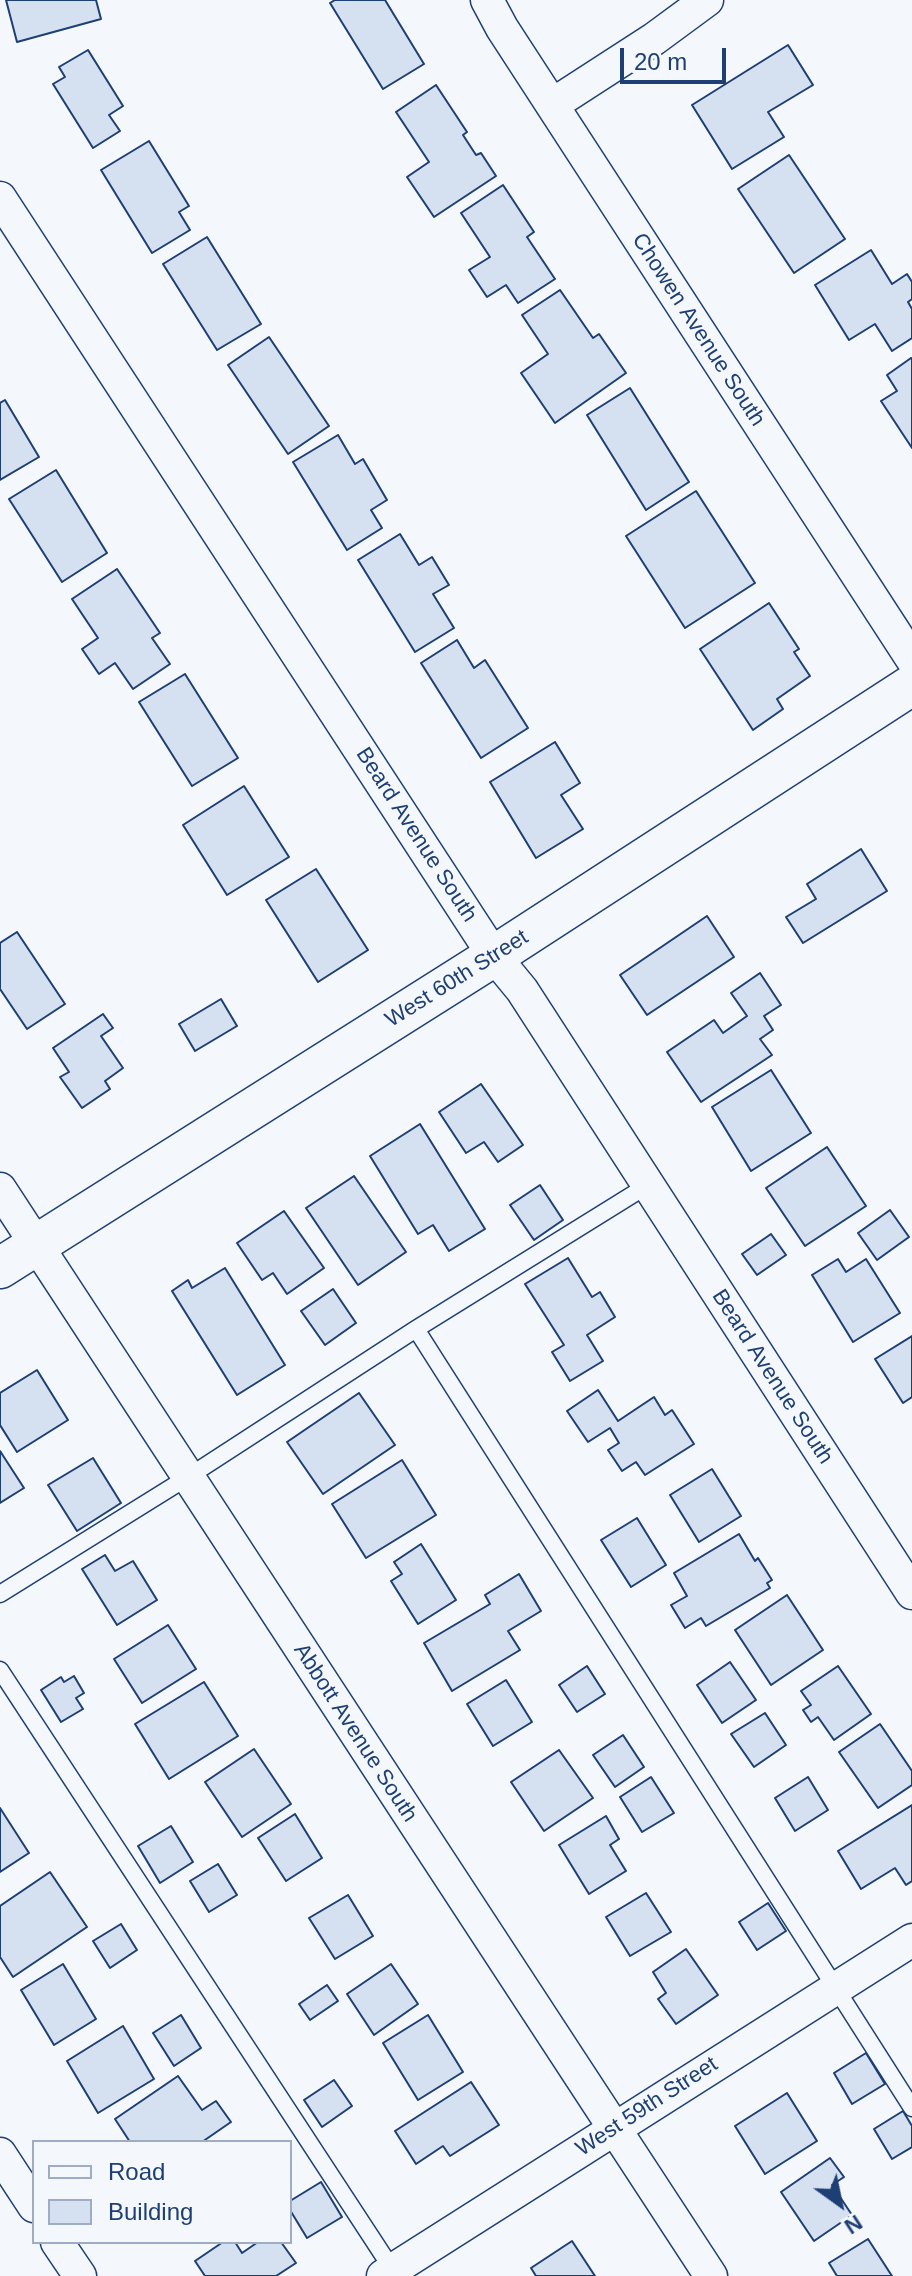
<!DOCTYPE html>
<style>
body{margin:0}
#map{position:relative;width:912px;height:2276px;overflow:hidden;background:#f4f7fb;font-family:Arial,sans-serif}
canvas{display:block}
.legend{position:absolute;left:32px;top:2140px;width:260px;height:104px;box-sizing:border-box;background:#f4f7fb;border:2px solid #9eadc5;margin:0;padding:10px 14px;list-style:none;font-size:24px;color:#1d3f73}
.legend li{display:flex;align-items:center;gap:16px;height:40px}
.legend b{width:40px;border:2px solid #9eadc5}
.north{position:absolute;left:800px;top:2164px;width:80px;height:80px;-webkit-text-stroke:6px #f4f7fb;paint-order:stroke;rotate:147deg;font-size:22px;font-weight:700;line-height:32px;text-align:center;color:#1d3f73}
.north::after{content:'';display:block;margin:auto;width:28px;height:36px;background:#1d3f73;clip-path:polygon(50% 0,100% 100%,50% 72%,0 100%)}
.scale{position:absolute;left:620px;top:48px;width:106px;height:36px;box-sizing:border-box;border:4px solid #1d3f73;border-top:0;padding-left:10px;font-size:24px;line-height:28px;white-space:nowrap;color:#1d3f73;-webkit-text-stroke:6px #f4f7fb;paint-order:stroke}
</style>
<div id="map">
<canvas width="912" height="2276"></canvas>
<ul class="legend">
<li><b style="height:10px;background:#f4f7fb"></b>Road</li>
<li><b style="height:22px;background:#d5e0f0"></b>Building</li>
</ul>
<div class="north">N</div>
<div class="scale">20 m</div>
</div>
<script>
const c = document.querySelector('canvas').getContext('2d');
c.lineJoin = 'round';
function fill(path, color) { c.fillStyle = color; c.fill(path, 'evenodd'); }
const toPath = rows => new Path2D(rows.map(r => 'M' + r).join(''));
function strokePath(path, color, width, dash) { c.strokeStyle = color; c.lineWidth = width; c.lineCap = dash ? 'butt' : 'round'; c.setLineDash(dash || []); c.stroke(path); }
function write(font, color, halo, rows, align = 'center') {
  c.font = font + ' Arial,sans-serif'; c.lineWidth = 6; c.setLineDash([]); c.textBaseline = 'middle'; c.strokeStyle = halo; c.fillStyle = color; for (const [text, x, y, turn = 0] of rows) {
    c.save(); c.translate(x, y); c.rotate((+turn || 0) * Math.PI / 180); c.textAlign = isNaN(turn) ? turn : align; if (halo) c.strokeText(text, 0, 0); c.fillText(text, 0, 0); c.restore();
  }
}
const building = toPath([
 [6,0,96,0,101,19,17,42,6,0],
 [335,0,385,0,424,64,383,89,330,3,335,0],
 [788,45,813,85,768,112,784,137,732,169,692,105,788,45],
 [88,50,123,106,109,115,120,131,93,148,53,84,65,77,59,67,88,50],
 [436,85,467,132,463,135,476,155,481,153,496,176,434,217,407,177,429,162,396,112,436,85],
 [149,141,189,206,179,212,190,230,152,253,101,170,149,141],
 [789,155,845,239,794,273,738,189,789,155],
 [503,185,534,232,527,237,555,279,518,303,506,285,487,297,469,270,490,257,461,213,503,185],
 [207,237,261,324,217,350,163,264,207,237],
 [871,250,892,284,907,274,912,282,912,299,908,302,912,309,912,338,892,351,875,324,849,340,815,285,871,250],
 [560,290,593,338,599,334,626,373,555,423,521,373,548,354,522,315,560,290],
 [269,337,329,426,288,454,228,365,269,337],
 [911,358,912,359,912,448,881,401,897,391,887,375,911,358],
 [630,388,689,482,646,510,587,415,630,388],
 [5,400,39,457,0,480,0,403,5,400],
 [338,435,355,464,363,459,387,500,371,510,382,528,347,550,293,462,338,435],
 [56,470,107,553,62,582,9,499,56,470],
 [696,491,755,583,685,628,626,536,696,491],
 [400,534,419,565,432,557,449,585,433,594,454,628,415,652,358,560,400,534],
 [117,569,160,633,152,638,170,664,133,689,115,663,99,674,82,649,98,638,72,599,117,569],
 [769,603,799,649,794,652,810,676,777,699,783,709,753,730,700,649,769,603],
 [457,640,474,668,485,660,528,728,481,758,421,663,457,640],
 [185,674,238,758,192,786,139,702,185,674],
 [555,742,580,783,561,795,583,829,536,858,490,782,555,742],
 [244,786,289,857,227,895,183,825,244,786],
 [861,849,887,891,803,943,786,917,816,899,807,884,861,849],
 [316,869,368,950,318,982,266,900,316,869],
 [707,916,734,957,647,1015,620,975,707,916],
 [17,932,65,1004,27,1029,0,989,0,943,17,932],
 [760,973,781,1005,764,1016,773,1030,760,1039,772,1055,701,1102,667,1052,714,1020,723,1033,747,1016,731,993,760,973],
 [221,999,237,1026,195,1051,179,1024,221,999],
 [103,1014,113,1028,101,1036,123,1068,105,1081,110,1089,82,1108,60,1077,69,1072,53,1048,103,1014],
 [771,1070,811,1133,751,1171,712,1107,771,1070],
 [481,1084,523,1145,498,1162,484,1142,466,1153,439,1112,481,1084],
 [420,1124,485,1229,449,1251,433,1225,418,1234,370,1156,420,1124],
 [827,1147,866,1206,805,1246,766,1188,827,1147],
 [354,1176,406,1252,358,1285,306,1208,354,1176],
 [540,1185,563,1220,534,1240,510,1205,540,1185],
 [890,1210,909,1237,877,1260,858,1233,890,1210],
 [284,1211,324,1268,287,1294,273,1273,262,1280,237,1243,284,1211],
 [771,1234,786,1255,757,1275,742,1254,771,1234],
 [568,1258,592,1297,600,1292,615,1317,587,1335,603,1361,570,1381,552,1352,564,1345,525,1284,568,1258],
 [838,1259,846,1272,866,1259,900,1313,853,1342,812,1275,838,1259],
 [225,1268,285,1365,237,1395,172,1291,188,1280,192,1288,225,1268],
 [333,1289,356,1323,325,1345,301,1311,333,1289],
 [912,1336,912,1397,903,1403,875,1359,912,1336],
 [37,1370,68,1420,17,1452,0,1425,0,1393,37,1370],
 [598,1390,618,1421,654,1397,665,1415,672,1410,694,1444,645,1475,636,1462,622,1471,608,1450,619,1443,610,1428,588,1442,567,1411,598,1390],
 [359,1393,395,1445,323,1494,287,1442,359,1393],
 [0,1451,24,1488,0,1503,0,1451],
 [93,1458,121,1503,77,1531,48,1485,93,1458],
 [402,1460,436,1515,366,1558,332,1504,402,1460],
 [712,1469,741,1516,699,1542,670,1495,712,1469],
 [637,1518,666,1565,631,1587,601,1540,637,1518],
 [739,1534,755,1561,758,1558,772,1580,767,1583,770,1588,706,1626,701,1618,685,1628,671,1605,687,1596,674,1573,739,1534],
 [421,1544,456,1600,418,1624,391,1581,402,1574,394,1562,421,1544],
 [105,1555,115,1571,133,1561,157,1600,117,1625,82,1569,105,1555],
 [519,1574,541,1611,508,1631,520,1650,452,1691,424,1643,490,1604,485,1595,519,1574],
 [787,1595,823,1650,771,1685,735,1630,787,1595],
 [168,1625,196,1669,142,1703,114,1659,168,1625],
 [730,1662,756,1700,722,1723,697,1685,730,1662],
 [587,1666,605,1694,577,1712,559,1685,587,1666],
 [838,1666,871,1714,834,1740,818,1717,811,1722,803,1710,811,1705,801,1691,838,1666],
 [74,1676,84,1693,76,1698,83,1709,61,1722,41,1690,61,1677,64,1682,74,1676],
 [506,1680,532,1722,493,1746,467,1704,506,1680],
 [204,1682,238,1736,169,1779,135,1724,204,1682],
 [765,1713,786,1745,754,1767,731,1734,765,1713],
 [880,1724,912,1771,912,1785,878,1808,839,1752,880,1724],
 [623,1735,644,1767,615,1787,593,1755,623,1735],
 [254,1749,291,1804,242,1837,205,1782,254,1749],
 [559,1750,593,1798,544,1831,511,1782,559,1750],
 [651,1777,674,1813,642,1832,620,1797,651,1777],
 [808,1777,828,1810,795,1831,775,1798,808,1777],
 [912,1805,912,1881,906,1885,895,1868,861,1889,838,1851,912,1805],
 [0,1808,29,1853,0,1872,0,1808],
 [295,1814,322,1858,286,1881,258,1838,295,1814],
 [606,1816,619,1839,610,1845,626,1871,589,1894,559,1845,606,1816],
 [171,1826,193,1862,160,1883,138,1846,171,1826],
 [218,1864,237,1895,209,1912,190,1881,218,1864],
 [50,1872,87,1927,13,1977,0,1957,0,1906,50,1872],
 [646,1893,671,1932,630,1956,606,1917,646,1893],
 [348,1895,373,1936,335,1959,309,1918,348,1895],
 [768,1903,786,1931,757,1950,739,1922,768,1903],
 [121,1924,137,1950,110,1968,93,1941,121,1924],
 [686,1949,718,1995,676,2024,658,1999,666,1993,653,1972,686,1949],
 [63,1964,96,2019,54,2045,21,1990,63,1964],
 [391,1964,418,2004,374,2035,347,1994,391,1964],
 [327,1985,338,2001,310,2020,299,2004,327,1985],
 [181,2015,201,2048,174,2066,153,2033,181,2015],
 [428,2015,463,2072,418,2100,383,2043,428,2015],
 [123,2026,154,2079,98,2113,67,2061,123,2026],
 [866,2053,885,2084,852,2104,834,2073,866,2053],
 [178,2076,202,2110,216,2101,231,2122,202,2142,130,2142,115,2119,178,2076],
 [334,2080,352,2106,322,2127,304,2100,334,2080],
 [471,2082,499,2125,450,2156,443,2146,416,2164,395,2131,471,2082],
 [787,2093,817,2141,765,2174,735,2126,787,2093],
 [903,2111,912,2126,912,2147,892,2159,874,2129,903,2111],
 [830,2158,844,2177,832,2185,852,2215,814,2241,781,2192,830,2158],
 [321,2182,342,2217,307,2238,290,2210,290,2201,321,2182],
 [868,2239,892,2276,837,2276,829,2263,868,2239],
 [572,2241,595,2276,536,2276,531,2268,572,2241],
 [223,2242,235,2242,242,2253,258,2242,281,2242,296,2263,276,2276,205,2276,195,2261,223,2242]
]);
const service = toPath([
 [416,1329,912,2108],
 [0,1594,188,1477,416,1329,648,1185],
 [0,1670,396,2275]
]);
const minor = toPath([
 [487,0,502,28,912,659],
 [552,105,654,39,707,0],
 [0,198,494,956,522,990,912,1593],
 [0,1189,711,2276],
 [0,2154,34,2206],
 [57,2242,80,2276],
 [383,2276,912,1940]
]);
const tertiary = toPath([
 [0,1268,494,956,912,685]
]);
const streetNames = [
 ["Chowen Avenue South",698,330,57],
 ["Beard Avenue South",416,835,57],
 ["West 60th Street",457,979,-32],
 ["Beard Avenue South",772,1377,57],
 ["Abbott Avenue South",355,1733,57],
 ["West 59th Street",647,2107,-33]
];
fill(building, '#d5e0f0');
strokePath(building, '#1d3f73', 2);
strokePath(service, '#1d3f73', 19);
strokePath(minor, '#1d3f73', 35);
strokePath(tertiary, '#1d3f73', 43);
strokePath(service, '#f4f7fb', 16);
strokePath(minor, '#f4f7fb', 32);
strokePath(tertiary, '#f4f7fb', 40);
write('22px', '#1d3f73', '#f4f7fb', streetNames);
</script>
